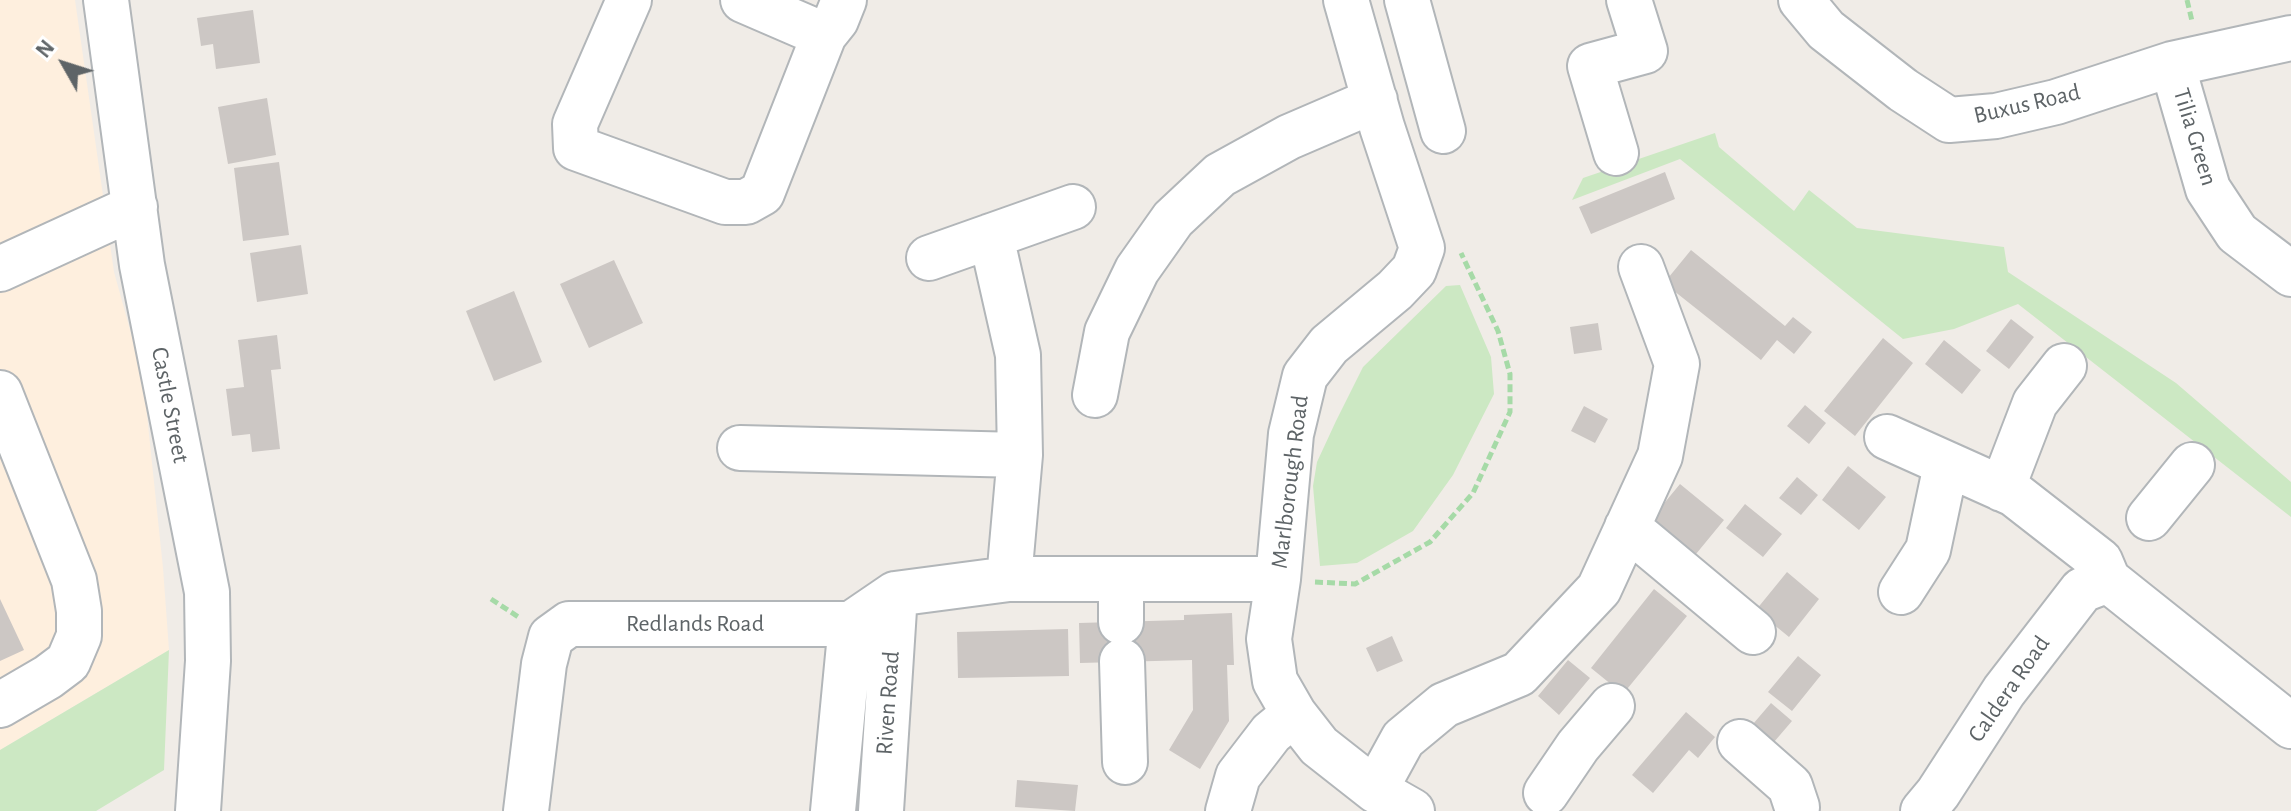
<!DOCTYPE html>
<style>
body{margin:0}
#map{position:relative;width:2291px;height:811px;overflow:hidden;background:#f0ece7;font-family:"Alegreya Sans",sans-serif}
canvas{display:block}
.north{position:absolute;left:24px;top:24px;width:80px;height:80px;-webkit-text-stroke:6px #fff;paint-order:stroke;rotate:309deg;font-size:22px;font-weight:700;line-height:32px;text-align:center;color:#5e6467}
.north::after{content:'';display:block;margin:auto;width:28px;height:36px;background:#5e6467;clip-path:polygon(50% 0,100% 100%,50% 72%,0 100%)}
</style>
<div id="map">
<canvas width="2291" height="811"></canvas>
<div class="north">N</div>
</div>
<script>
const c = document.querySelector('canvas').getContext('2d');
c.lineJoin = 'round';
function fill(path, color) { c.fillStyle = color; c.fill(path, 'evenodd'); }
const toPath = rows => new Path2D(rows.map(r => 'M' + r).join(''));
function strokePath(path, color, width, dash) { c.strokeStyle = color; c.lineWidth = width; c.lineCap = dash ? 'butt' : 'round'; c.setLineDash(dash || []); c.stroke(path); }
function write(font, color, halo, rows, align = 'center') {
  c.font = font + ' "Alegreya Sans",sans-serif'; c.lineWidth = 7; c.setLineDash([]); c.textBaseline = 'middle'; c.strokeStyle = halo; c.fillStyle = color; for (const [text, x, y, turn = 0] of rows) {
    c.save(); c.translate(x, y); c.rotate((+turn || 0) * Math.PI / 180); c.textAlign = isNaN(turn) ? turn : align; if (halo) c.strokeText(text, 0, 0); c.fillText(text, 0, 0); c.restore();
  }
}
const commercial = toPath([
 [0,0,75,0,114,272,143,377,163,568,169,650,0,750]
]);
const green = toPath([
 [1715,133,1719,147,1794,211,1809,190,1857,228,2004,247,2008,272,2176,383,2291,482,2291,517,2018,304,1954,329,1903,339,1680,159,1572,200,1583,178],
 [1460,285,1491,357,1494,394,1453,475,1413,531,1357,563,1320,566,1313,486,1317,462,1336,421,1363,367,1446,286],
 [169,650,164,770,96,811,0,811,0,750]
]);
const building = toPath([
 [253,10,260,63,216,69,213,44,201,46,197,18],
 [267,98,276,155,228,164,218,107],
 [279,162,289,235,243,241,234,168],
 [1665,172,1675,199,1591,234,1579,207],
 [301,245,308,294,257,302,250,253],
 [1691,250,1785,326,1793,317,1812,332,1794,354,1777,340,1761,360,1664,283],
 [614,260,643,323,589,348,560,284],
 [514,291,542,362,494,381,466,311],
 [2011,319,2034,337,2009,369,1986,351],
 [1598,323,1602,350,1574,354,1570,327],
 [277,335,281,369,271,370,280,449,252,452,250,434,232,436,226,389,244,387,238,340],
 [1883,338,1913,363,1855,436,1824,411],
 [1944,340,1981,370,1962,394,1925,364],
 [1805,405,1826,423,1809,444,1787,426],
 [1584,406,1608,419,1595,443,1571,431],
 [1848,466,1886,497,1859,530,1822,500],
 [1797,477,1818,495,1801,515,1779,498],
 [1680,484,1724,520,1696,554,1652,518],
 [1745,504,1782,534,1763,557,1726,528],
 [1787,572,1819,599,1789,637,1756,610],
 [1654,589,1687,616,1623,694,1591,668],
 [0,599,24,650,0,661],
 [1232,613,1234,665,1227,665,1229,721,1200,769,1169,750,1193,710,1192,660,1080,663,1079,623,1184,620,1184,615],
 [1068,629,1069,676,958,678,957,632],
 [1392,636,1403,661,1377,672,1366,648],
 [1798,656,1821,675,1792,711,1768,692],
 [1568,660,1590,678,1559,715,1538,696],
 [1771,703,1792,721,1774,742,1753,724],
 [1686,712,1715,737,1698,758,1689,750,1653,793,1632,775],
 [1017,780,1078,785,1075,811,1015,807]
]);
const path = toPath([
 [2187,0,2192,21],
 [1315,582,1355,584,1430,542,1473,493,1510,412,1510,374,1498,331,1461,253],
 [491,599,520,618]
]);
const minor = toPath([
 [106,0,142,265,207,592,208,661,198,811],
 [629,0,575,124,576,148,725,202,746,202,762,193,824,35,836,20,844,0],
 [743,0,824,35],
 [1346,0,1382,127,1422,248,1414,270,1395,290,1329,345,1305,376,1291,434,1278,579,1269,639,1275,681,1294,714,1319,746,1375,790,1412,811],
 [1407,0,1443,131],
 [1801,0,1826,30,1903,90,1949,120,1996,116,2056,102,2172,64,2291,38],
 [2172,64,2208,189,2237,233,2291,274],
 [1616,153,1590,66,1645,51,1629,0],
 [991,236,1018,355,1020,455,1009,579],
 [929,258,1073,207],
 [0,269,135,207],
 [0,393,74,580,79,611,79,636,68,662,48,677,0,705],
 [1095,395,1107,332,1137,270,1173,219,1220,175,1289,137,1375,100],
 [1887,437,2014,494,2100,561,2108,580],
 [740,448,1020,455],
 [2002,489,2035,403,2064,366],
 [2149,518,2192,465],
 [1627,527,1753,632],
 [1121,580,1121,622],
 [1901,592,1928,550,1946,465],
 [1122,661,1125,762],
 [1740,742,1790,786,1797,807],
 [1375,790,1403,739,1444,705,1519,674,1599,589,1660,456,1677,364,1641,267],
 [1546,793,1578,746,1612,706],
 [526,811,544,664,551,637,569,624,851,624,895,594,1009,579,1278,579],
 [833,811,851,624],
 [881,811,895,594],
 [1228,811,1238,776,1271,733,1294,714],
 [1923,811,1938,793,2004,691,2082,590,2108,580,2291,726]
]);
const streetNames = [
 ["Buxus Road",2027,104,-13],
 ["Tilia Green",2195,137,73],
 ["Castle Street",170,405,79],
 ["Marlborough Road",1290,482,-83],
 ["Redlands Road",695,624],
 ["Caldera Road",2009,689,-55],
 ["Riven Road",888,703,-86]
];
fill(commercial, '#feefde');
fill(green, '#cce8c3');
fill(building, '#ccc7c4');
strokePath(minor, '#b2b6b9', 48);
strokePath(path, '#a6daa7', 5, [8, 4]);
strokePath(minor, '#fff', 44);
write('24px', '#5e6467', '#fff', streetNames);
</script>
